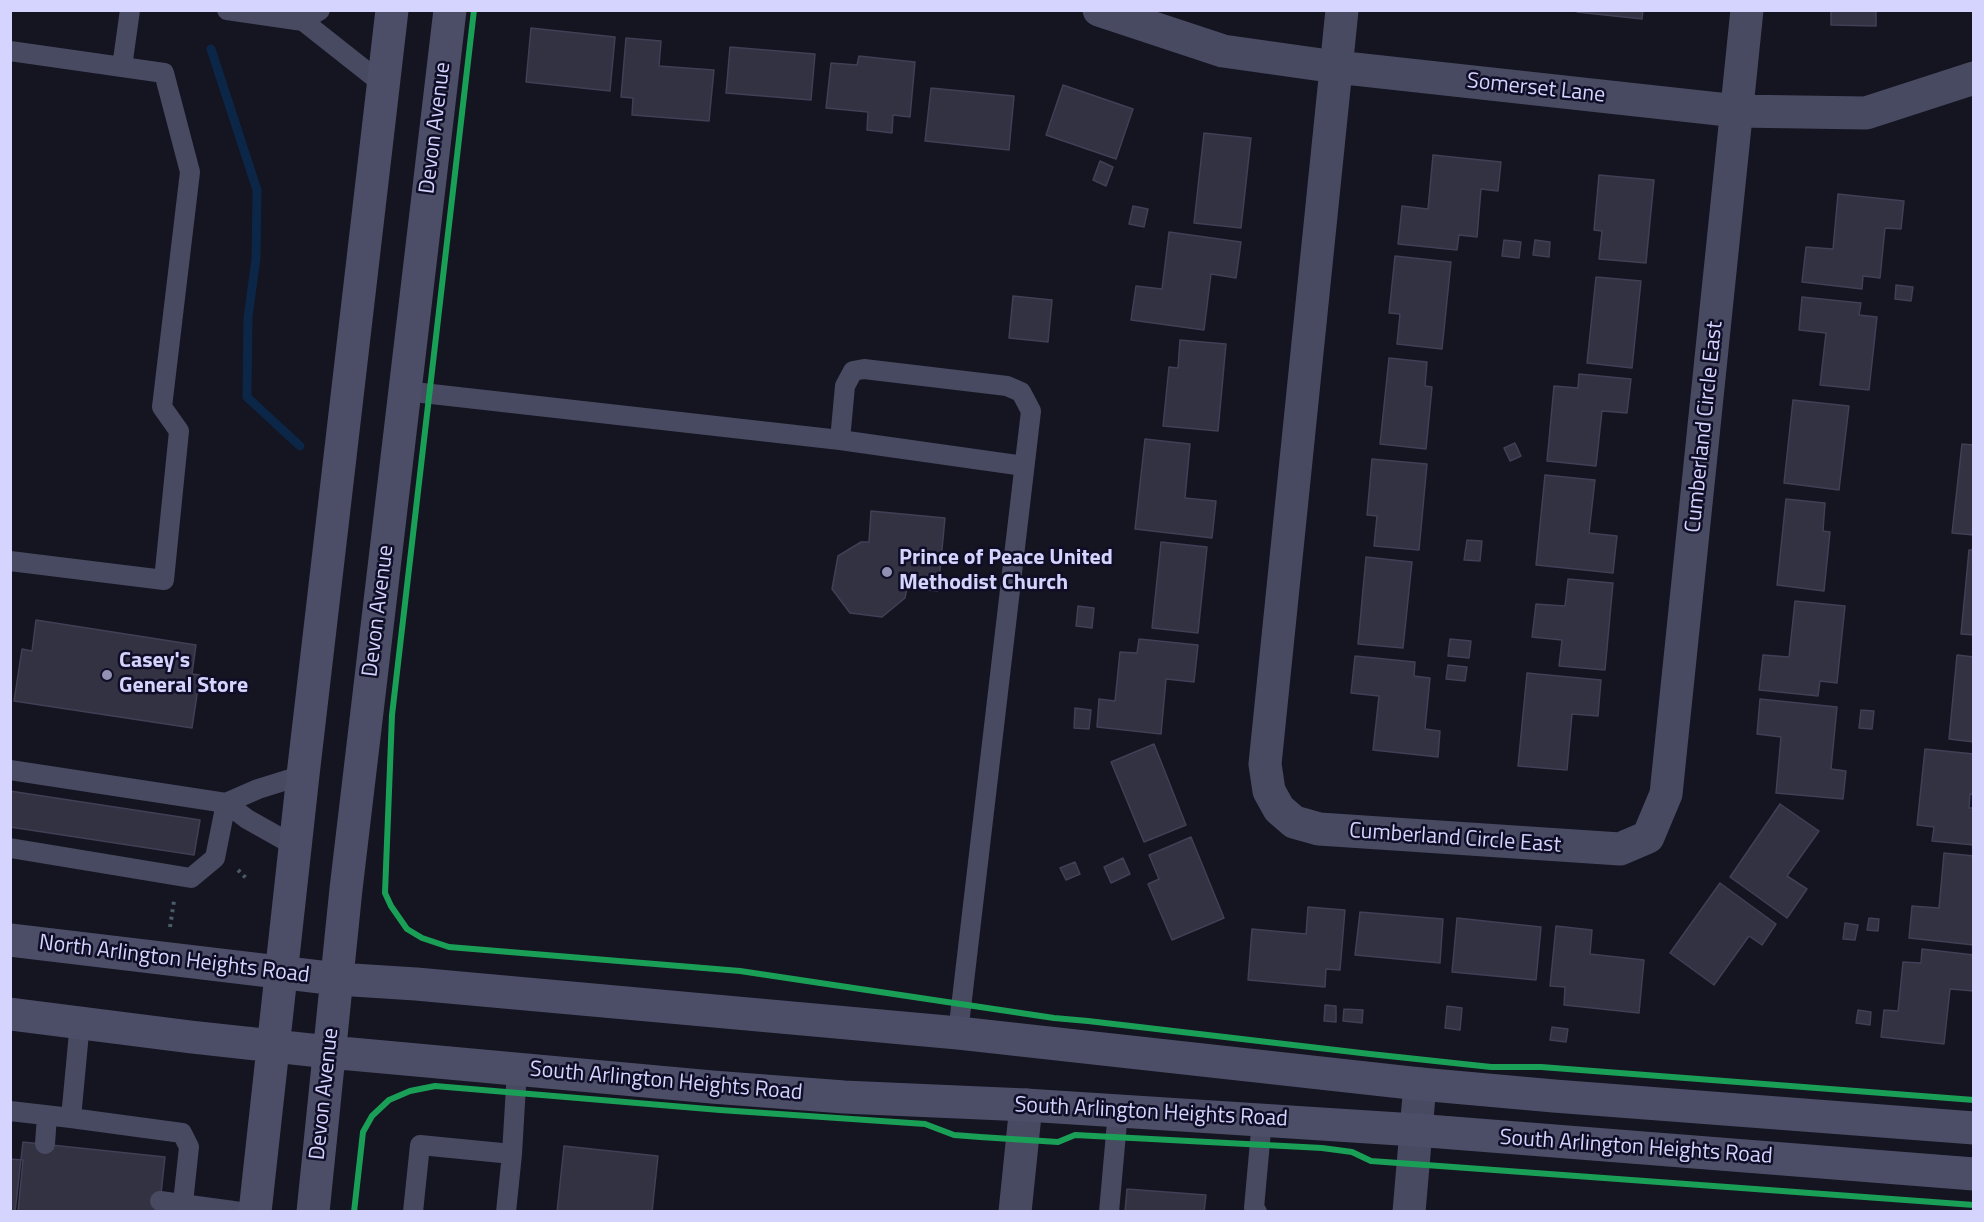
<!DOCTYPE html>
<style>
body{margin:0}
#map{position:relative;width:1984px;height:1222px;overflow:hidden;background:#151421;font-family:"Titillium Web",sans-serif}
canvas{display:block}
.frame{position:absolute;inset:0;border:12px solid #d5d4ff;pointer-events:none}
</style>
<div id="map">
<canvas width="1984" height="1222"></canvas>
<div class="frame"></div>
</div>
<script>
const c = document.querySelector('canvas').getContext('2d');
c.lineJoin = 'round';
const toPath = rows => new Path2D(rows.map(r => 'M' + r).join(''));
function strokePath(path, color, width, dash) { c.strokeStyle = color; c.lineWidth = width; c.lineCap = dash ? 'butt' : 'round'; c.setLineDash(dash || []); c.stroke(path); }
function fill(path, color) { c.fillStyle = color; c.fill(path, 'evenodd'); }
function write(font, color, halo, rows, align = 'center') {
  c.font = font + ' "Titillium Web",sans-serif'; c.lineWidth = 5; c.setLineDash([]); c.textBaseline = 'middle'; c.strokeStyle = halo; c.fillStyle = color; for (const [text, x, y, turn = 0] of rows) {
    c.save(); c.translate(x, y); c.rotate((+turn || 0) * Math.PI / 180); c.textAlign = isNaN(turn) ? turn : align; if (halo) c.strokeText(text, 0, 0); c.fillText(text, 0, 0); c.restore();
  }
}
const stream = toPath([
 [211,49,257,190,256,259,248,317,247,397,300,446]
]);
const building = toPath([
 [1577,10,1643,10,1642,19,1577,12,1577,10],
 [1831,10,1876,10,1876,26,1831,25,1831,10],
 [531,28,615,37,610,91,526,82,531,28],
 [626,38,661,41,659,66,714,70,709,121,632,115,633,98,621,97,626,38],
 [730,47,815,54,811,100,726,93,730,47],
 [859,56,915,62,910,117,893,115,892,133,867,130,868,112,826,108,831,63,857,65,859,56],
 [1063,85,1133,109,1116,159,1046,135,1063,85],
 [931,88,1014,96,1009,150,925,141,931,88],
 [1204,133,1251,138,1241,228,1194,223,1204,133],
 [1433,155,1501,162,1498,191,1481,189,1477,237,1459,235,1457,250,1398,244,1402,206,1428,209,1433,155],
 [1100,161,1113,167,1106,186,1093,180,1100,161],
 [1599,175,1654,180,1646,263,1599,259,1602,231,1594,230,1599,175],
 [1838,194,1904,201,1901,229,1885,228,1880,278,1863,276,1862,289,1802,282,1806,247,1833,249,1838,194],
 [1133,206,1148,209,1144,227,1129,224,1133,206],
 [1169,232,1241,242,1236,278,1211,274,1204,330,1131,320,1136,286,1162,289,1169,232],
 [1504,240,1521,242,1519,258,1502,256,1504,240],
 [1535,240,1550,242,1549,257,1533,255,1535,240],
 [1395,256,1451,262,1442,349,1397,344,1400,314,1389,313,1395,256],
 [1596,277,1641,281,1632,368,1587,363,1596,277],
 [1896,285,1913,287,1911,301,1895,299,1896,285],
 [1013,296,1052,300,1048,342,1009,338,1013,296],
 [1802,297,1861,303,1859,315,1877,317,1869,390,1820,385,1826,333,1799,330,1802,297],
 [1180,340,1226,344,1218,431,1163,426,1169,367,1178,368,1180,340],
 [1389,358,1427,362,1425,386,1432,387,1426,449,1380,444,1389,358],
 [1579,374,1631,379,1627,413,1602,411,1596,466,1547,461,1554,386,1578,388,1579,374],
 [1793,400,1849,406,1839,490,1784,483,1793,400],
 [1145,439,1190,444,1185,498,1216,501,1212,538,1135,529,1145,439],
 [1515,443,1521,456,1510,461,1504,448,1515,443],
 [1962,444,1974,445,1974,535,1952,533,1962,444],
 [1372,459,1427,464,1419,550,1374,546,1377,516,1367,515,1372,459],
 [1545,475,1595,480,1589,533,1617,536,1613,573,1536,565,1545,475],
 [1786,499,1825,503,1823,531,1830,532,1824,591,1777,585,1786,499],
 [871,511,945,518,938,591,907,588,905,598,882,617,850,613,832,589,838,556,861,542,869,542,871,511],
 [1467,540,1482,541,1480,561,1464,560,1467,540],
 [1161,542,1207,547,1198,633,1152,628,1161,542],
 [1969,550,1974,550,1974,635,1961,634,1969,550],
 [1366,557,1412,562,1403,648,1358,644,1366,557],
 [1568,579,1613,583,1605,670,1559,666,1562,640,1532,637,1536,604,1565,606,1568,579],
 [1795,601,1845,606,1837,683,1820,681,1818,696,1759,690,1763,655,1789,657,1795,601],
 [1078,606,1094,608,1092,628,1076,626,1078,606],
 [36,620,196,645,192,674,200,675,192,728,14,701,22,649,32,651,36,620],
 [1139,639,1198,645,1194,682,1166,679,1161,734,1097,727,1099,699,1115,701,1120,652,1137,653,1139,639],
 [1450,639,1471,641,1469,658,1448,656,1450,639],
 [1957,655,1974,657,1974,742,1949,739,1957,655],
 [1355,656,1415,662,1414,676,1430,678,1425,729,1440,731,1438,757,1373,750,1379,696,1351,693,1355,656],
 [1448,665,1467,667,1465,681,1446,679,1448,665],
 [1527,673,1601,680,1598,716,1572,714,1567,770,1518,766,1527,673],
 [1760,699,1837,707,1831,769,1846,771,1843,799,1776,793,1781,737,1757,734,1760,699],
 [1075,708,1091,710,1089,729,1074,728,1075,708],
 [1861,710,1874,711,1872,729,1859,728,1861,710],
 [1154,744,1186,825,1144,842,1111,762,1154,744],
 [1925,749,1974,754,1974,795,1970,794,1969,808,1974,808,1974,845,1932,841,1934,827,1917,825,1925,749],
 [10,791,200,820,194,855,10,827,10,791],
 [1780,804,1819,831,1787,876,1807,889,1787,918,1730,877,1780,804],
 [1191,837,1224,918,1172,940,1148,884,1159,879,1149,855,1191,837],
 [1944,853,1974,856,1974,945,1909,938,1912,906,1939,908,1944,853],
 [1123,858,1130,874,1111,883,1104,867,1123,858],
 [1075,862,1080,874,1066,880,1060,868,1075,862],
 [1720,883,1776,924,1762,945,1749,936,1714,985,1670,953,1720,883],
 [1308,907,1345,910,1340,970,1326,969,1325,987,1248,980,1252,929,1306,934,1308,907],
 [1360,912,1443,919,1440,963,1355,955,1360,912],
 [1457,918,1541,927,1536,980,1452,972,1457,918],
 [1869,918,1879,919,1878,931,1867,930,1869,918],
 [1845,923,1858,925,1855,940,1843,939,1845,923],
 [1556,926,1592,930,1590,954,1644,960,1639,1013,1564,1005,1565,987,1550,986,1556,926],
 [1922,949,1974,955,1974,991,1950,989,1944,1044,1881,1037,1884,1010,1898,1011,1903,962,1921,963,1922,949],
 [1325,1005,1336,1006,1336,1022,1324,1021,1325,1005],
 [1447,1006,1462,1008,1460,1030,1445,1028,1447,1006],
 [1344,1009,1363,1010,1362,1023,1343,1021,1344,1009],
 [1858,1010,1871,1012,1870,1025,1856,1023,1858,1010],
 [1552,1027,1568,1029,1566,1042,1550,1040,1552,1027],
 [23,1142,165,1157,159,1212,15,1212,23,1142],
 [564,1146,658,1156,652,1212,557,1212,564,1146],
 [10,1159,23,1160,18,1212,10,1212,10,1159],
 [1127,1189,1206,1195,1204,1212,1125,1212,1127,1189]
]);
const path = toPath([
 [238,870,246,878],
 [170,927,174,901]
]);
const service = toPath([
 [227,10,303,21,384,85],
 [303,21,320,10],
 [10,51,164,73,190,172,162,407,179,431,164,580,10,561],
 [122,67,130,10],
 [405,391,840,440,1024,466],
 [840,440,845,386,853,371,864,369,1007,386,1021,392,1031,411,958,1033],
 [10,770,226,803,247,819,295,846],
 [226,803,258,789,303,775],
 [10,848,191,878,215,858,226,803],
 [80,1022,71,1118,182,1133,189,1147,182,1212],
 [10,1111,71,1118],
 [45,1144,47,1116],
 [160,1201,241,1212],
 [413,1212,420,1145,512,1154],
 [506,1212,512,1154,517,1069],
 [1109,1212,1118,1111],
 [1257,1212,1254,1208,1262,1120]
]);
const minor = toPath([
 [1099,10,1223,51,1336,67,1737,111,1866,113,1974,78],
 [1342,10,1265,764,1269,791,1279,809,1294,822,1319,829,1620,849,1648,837,1666,794,1747,10],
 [1015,1212,1026,1105],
 [1409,1212,1420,1084]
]);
const secondary = toPath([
 [10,940,337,979,416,984,958,1033,1420,1084,1554,1096,1974,1128],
 [10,1014,191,1037,329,1052,712,1087,844,1097,1026,1105,1415,1130,1974,1174],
 [255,1212,303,775,392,10],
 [313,1212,346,889,450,10]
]);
const cycleway = toPath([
 [474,10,392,715,385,893,391,906,407,929,422,938,449,947,740,971,1054,1018,1088,1021,1370,1054,1491,1067,1541,1067,1974,1100],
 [354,1212,363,1132,372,1116,389,1100,410,1091,435,1086,720,1110,925,1124,954,1135,980,1137,1058,1142,1075,1135,1322,1148,1352,1152,1371,1161,1974,1205]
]);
const markers = [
 [887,572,6,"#9291b1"],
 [107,675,6,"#9291b1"]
];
const streetNames = [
 ["Somerset Lane",1536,89,6],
 ["Devon Avenue",436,128,-83],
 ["Cumberland Circle East",1705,427,-84],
 ["Devon Avenue",379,611,-83],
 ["Cumberland Circle East",1455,839,4],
 ["North Arlington Heights Road",174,960,7],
 ["South Arlington Heights Road",666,1082,5],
 ["Devon Avenue",325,1094,-84],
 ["South Arlington Heights Road",1151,1113,3],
 ["South Arlington Heights Road",1636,1148,4]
];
const poiNames = [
 ["Prince of Peace United",899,559],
 ["Methodist Church",899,584],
 ["Casey's",119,662],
 ["General Store",119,687]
];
strokePath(stream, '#0b2646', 9);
fill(building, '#333243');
strokePath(building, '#403f55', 1.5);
strokePath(path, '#495b68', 4, [3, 4.5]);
strokePath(service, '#484a62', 20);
strokePath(minor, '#484a62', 33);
strokePath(secondary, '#4c4e68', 33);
strokePath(cycleway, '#1a9f57', 6);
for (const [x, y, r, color] of markers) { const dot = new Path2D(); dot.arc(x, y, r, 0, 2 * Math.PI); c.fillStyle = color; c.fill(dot); strokePath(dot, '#100e27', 2); }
write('22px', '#d5d4ff', '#100e27', streetNames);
write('bold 22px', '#d5d4ff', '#100e27', poiNames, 'left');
</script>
